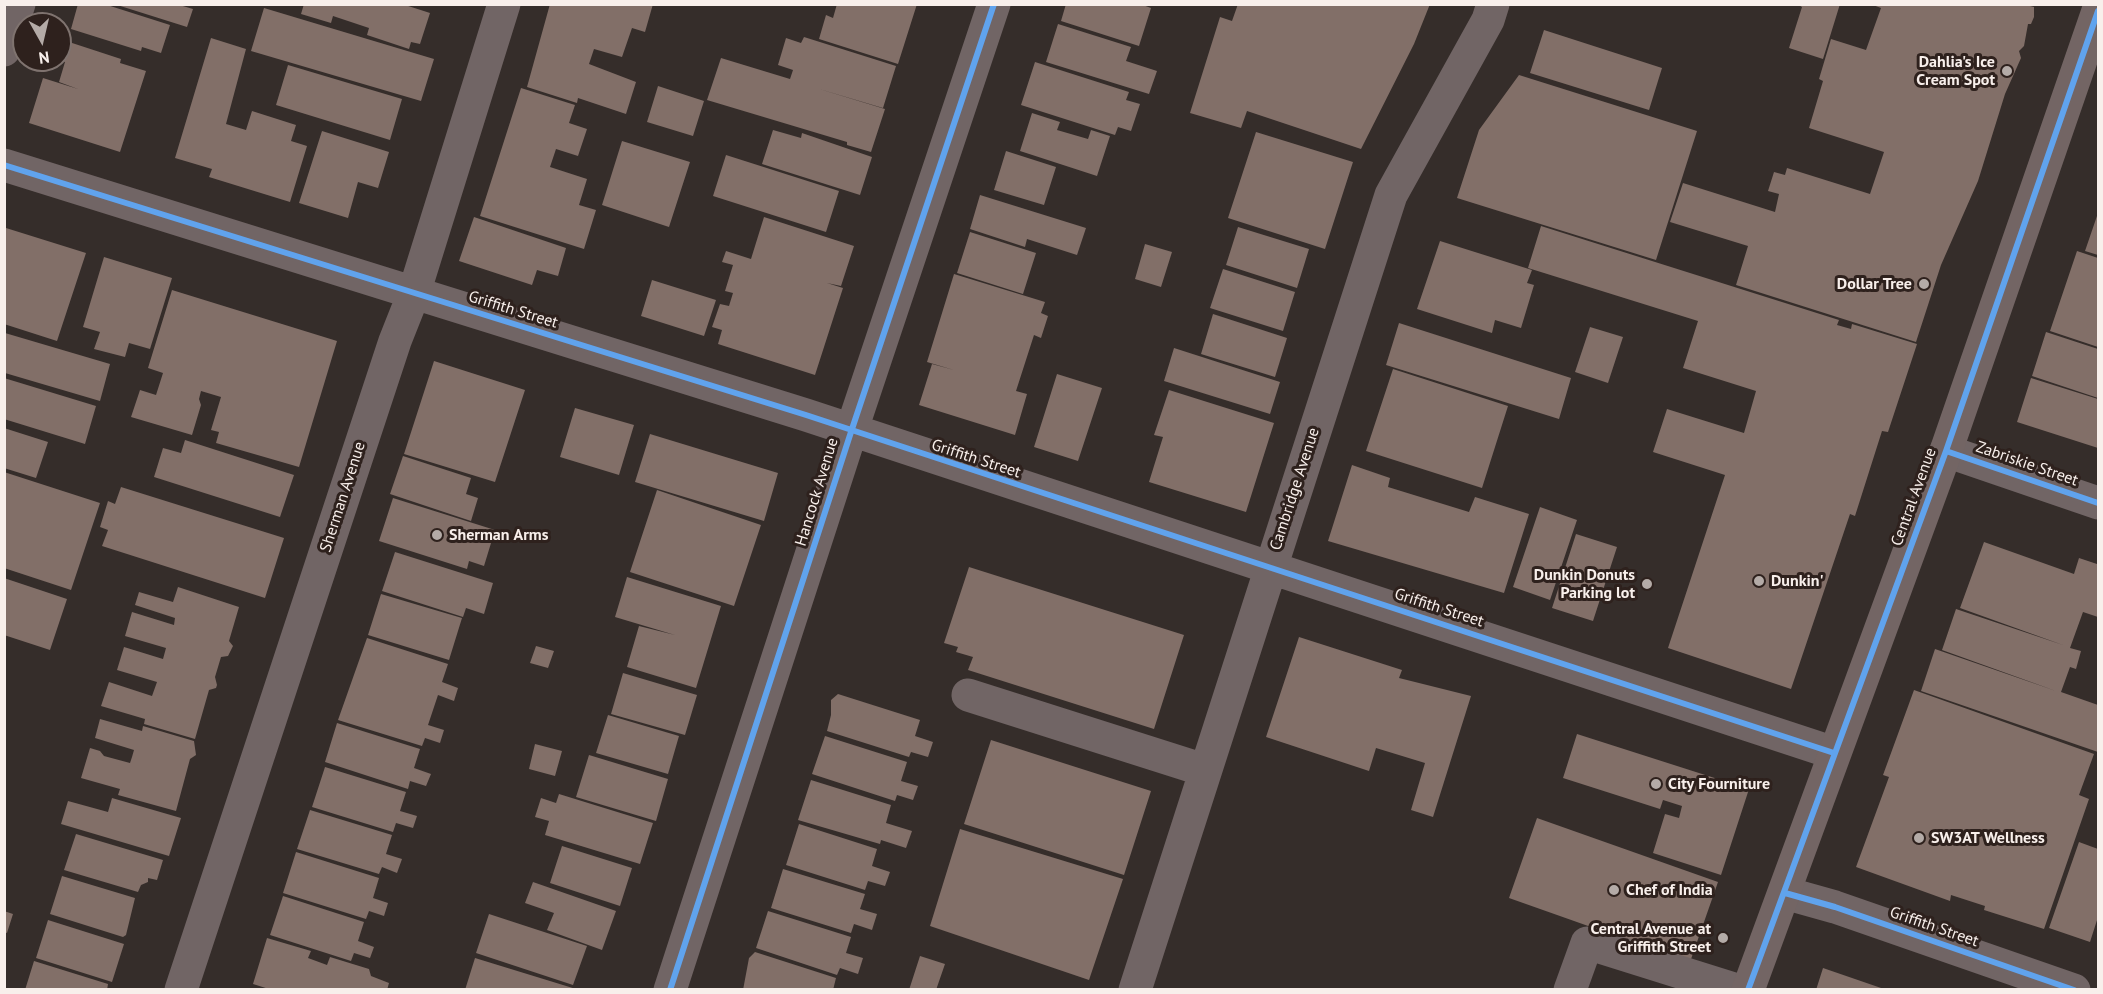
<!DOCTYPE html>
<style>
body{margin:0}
#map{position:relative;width:2103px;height:994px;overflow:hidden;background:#352d2a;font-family:"PT Sans",sans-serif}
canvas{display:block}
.frame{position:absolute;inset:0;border:6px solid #f8efeb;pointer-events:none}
.north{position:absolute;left:12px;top:12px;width:60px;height:60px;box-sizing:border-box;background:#2e211d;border:2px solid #7f736f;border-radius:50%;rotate:172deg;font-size:16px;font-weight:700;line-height:24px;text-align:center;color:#f8efeb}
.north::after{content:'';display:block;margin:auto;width:21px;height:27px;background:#b4aba7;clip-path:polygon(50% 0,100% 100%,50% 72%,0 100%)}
</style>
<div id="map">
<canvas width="2103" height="994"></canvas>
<div class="frame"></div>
<div class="north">N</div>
</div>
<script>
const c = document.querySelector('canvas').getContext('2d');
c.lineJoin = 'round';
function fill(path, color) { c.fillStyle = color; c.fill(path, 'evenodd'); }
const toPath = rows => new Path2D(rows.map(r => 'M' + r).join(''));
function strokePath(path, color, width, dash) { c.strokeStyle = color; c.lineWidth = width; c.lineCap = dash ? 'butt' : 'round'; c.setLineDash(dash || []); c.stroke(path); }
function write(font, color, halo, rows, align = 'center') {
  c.font = font + ' "PT Sans",sans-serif'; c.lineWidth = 6; c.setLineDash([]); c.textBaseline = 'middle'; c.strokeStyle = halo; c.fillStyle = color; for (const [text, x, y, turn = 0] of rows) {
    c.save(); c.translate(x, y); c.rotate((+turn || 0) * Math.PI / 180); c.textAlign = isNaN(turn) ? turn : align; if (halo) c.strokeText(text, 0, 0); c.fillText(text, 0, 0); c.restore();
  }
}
const building = toPath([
 [78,4,104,4,170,25,161,53,142,47,141,51,71,29],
 [114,4,176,4,193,9,187,27],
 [304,4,402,4,430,13,420,44,411,42,409,49,367,35,369,28,333,16,331,23,301,14],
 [550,4,653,4,645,32,632,28,622,57,594,49,589,64,636,82,626,114,578,98,577,103,527,87],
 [837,4,917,4,898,64,819,39,826,15,833,18],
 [1066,4,1140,4,1151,8,1139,46,1061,21],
 [1238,4,1430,4,1414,44,1361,149,1247,111,1241,128,1190,113,1220,17,1232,21],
 [1797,4,1840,4,1823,59,1789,48,1802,7],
 [1873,5,2026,5,2034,7,2034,17,2031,24,2028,24,2024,46,2019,51,2021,58,2005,94,1978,181,1941,265,1916,342,1736,285,1748,246,1670,222,1683,183,1775,212,1779,194,1768,191,1774,172,1785,175,1787,168,1870,194,1884,152,1809,128,1823,81,1819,79,1831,39,1866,50,1881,8],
 [264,8,434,59,421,101,251,51],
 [1058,24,1131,47,1126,61,1157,71,1149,94,1046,62],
 [1544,30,1662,68,1649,110,1530,73],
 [804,37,896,66,883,108,816,88,885,109,871,152,847,145,847,142,707,100,721,58,790,79,793,70,778,65,786,38,801,43],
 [211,38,246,49,226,124,246,130,252,111,296,125,291,141,307,146,290,202,209,177,212,169,175,158],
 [66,41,121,59,120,63,146,71,120,152,29,123,43,78,78,89,59,82,65,62,60,59],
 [1035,62,1129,92,1126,100,1140,104,1131,131,1118,127,1115,135,1021,105],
 [288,65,402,99,390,140,276,105],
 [1519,75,1697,131,1656,260,1457,198,1479,130],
 [658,86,704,101,693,136,647,122],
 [521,88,575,105,569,123,587,129,578,156,556,149,550,167,587,179,579,205,596,210,584,249,480,216],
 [1032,113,1060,122,1057,130,1088,139,1091,130,1110,136,1097,176,1020,151],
 [773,130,801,138,802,133,872,157,860,195,762,164],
 [322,131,389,152,378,188,358,182,348,218,299,203],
 [1256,132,1353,162,1325,249,1228,218],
 [622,141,690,162,669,227,602,205],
 [1006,151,1056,167,1044,205,994,190],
 [726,155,839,191,826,232,713,196],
 [980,195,1086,228,1077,255,1027,239,1025,247,970,229],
 [2098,213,2098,255,2085,251],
 [474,217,566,248,558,276,537,270,532,285,459,261],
 [764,217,854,246,841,286,827,283,843,288,815,375,718,344,722,330,712,327,720,304,729,306,733,293,725,291,733,265,722,262,726,251,751,259],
 [1541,226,1839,320,1837,325,1851,329,1852,324,1917,344,1888,432,1882,431,1855,516,1850,514,1791,689,1668,648,1725,475,1653,452,1667,409,1744,433,1756,391,1683,368,1698,321,1528,268],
 [1238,227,1309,249,1297,288,1226,265],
 [6,228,86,253,57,341,4,324],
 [970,232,1036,253,1023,294,957,273],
 [1440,241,1532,270,1527,283,1534,285,1521,328,1495,320,1492,333,1417,309],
 [1145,244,1172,252,1161,287,1135,279],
 [2077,251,2098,258,2098,347,2050,331],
 [104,257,172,278,150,349,129,343,125,357,94,349,100,332,83,327],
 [1223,269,1295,292,1283,331,1210,308],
 [954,274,1045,302,1041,313,1048,316,1041,338,1034,335,1016,391,1027,394,1015,435,919,405,932,364,954,370,927,362],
 [652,280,716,300,704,336,641,316],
 [172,290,337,341,299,467,216,443,219,432,211,430,221,397,201,391,199,399,201,405,192,435,131,417,140,390,156,395,163,373,148,368],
 [1213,314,1287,338,1275,377,1201,354],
 [1399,323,1571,378,1559,419,1386,365],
 [1590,327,1623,337,1608,383,1575,372],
 [2046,332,2098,349,2098,398,2032,376],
 [5,333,110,364,100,401,5,373],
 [1174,348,1280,382,1270,414,1164,381],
 [434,361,525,390,495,482,404,454],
 [1393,369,1508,406,1482,488,1366,451],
 [1057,374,1102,388,1078,461,1034,447],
 [4,378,96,406,85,444,4,419],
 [2031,378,2098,399,2098,448,2017,422],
 [1169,390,1274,423,1246,512,1149,482,1163,437,1154,435],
 [575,408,634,425,619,475,560,457],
 [4,428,48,442,36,478,4,468],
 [650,434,778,473,764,521,635,482],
 [185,440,294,475,280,517,154,477,163,448,181,453],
 [403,456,471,478,466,494,478,498,471,521,390,494],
 [1352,465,1390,478,1388,487,1469,512,1475,497,1529,514,1504,593,1328,541],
 [4,472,100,503,71,590,4,568],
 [121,487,284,538,265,598,102,546,108,530,100,527,108,501,115,504],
 [657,490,761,525,734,606,630,572],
 [393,498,495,530,484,566,469,561,467,569,379,541],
 [1540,507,1577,520,1550,600,1513,587],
 [1576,534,1617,547,1593,621,1552,608],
 [1984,542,2074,574,2079,558,2097,564,2098,617,2083,612,2070,648,2081,651,2076,669,2070,667,2061,692,2098,705,2098,752,1921,691,1935,649,2056,691,1942,650,1956,609,2063,645,1960,608],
 [395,552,493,583,484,614,466,608,463,617,382,591],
 [969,567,1184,635,1154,729,968,670,973,657,956,652,958,647,944,643],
 [627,577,721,606,696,688,627,667,639,626,675,635,615,617],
 [4,578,67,599,50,650,4,635],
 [178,587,239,607,229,641,233,646,228,656,221,657,215,677,217,685,216,688,209,690,195,739,144,724,145,719,101,706,109,682,152,696,157,682,117,670,124,647,163,659,166,648,125,636,132,612,174,625,175,618,135,605,139,592,173,602],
 [381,594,462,618,449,660,368,635],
 [1299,637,1402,670,1399,678,1471,696,1433,817,1411,810,1425,763,1376,748,1369,771,1266,737],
 [367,638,448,664,442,682,458,688,454,701,438,695,428,725,444,730,440,743,425,738,422,746,338,720],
 [536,646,554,651,548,668,530,663],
 [623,673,697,695,685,735,611,714],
 [1914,690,2094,754,2079,795,2089,799,2044,929,1984,910,1985,906,1951,895,1950,901,1856,867,1889,777,1883,775],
 [838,694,920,720,915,736,933,742,928,757,911,752,909,757,827,731,831,715,831,700],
 [608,715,679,736,668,774,596,753],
 [100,719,142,731,143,726,194,741,196,755,190,759,176,811,118,795,120,789,81,778,90,748,100,751,104,756,130,763,132,757,134,750,95,738],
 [337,723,420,749,414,768,431,774,426,786,410,781,408,789,325,762],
 [1577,734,1749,789,1721,875,1653,853,1665,814,1679,818,1682,806,1663,800,1660,809,1563,778],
 [825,736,907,762,901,781,918,786,913,800,897,795,895,801,812,774],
 [991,740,1151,791,1124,875,964,824],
 [535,744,562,751,555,776,529,769],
 [589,755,668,779,656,821,576,797],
 [325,767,406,792,400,811,417,816,413,828,396,823,393,832,312,807],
 [811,780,891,805,886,823,912,831,906,848,881,840,880,844,798,820],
 [559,794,653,823,640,864,545,835,549,821,535,817,541,798,556,803],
 [112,798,181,818,169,856,61,824,68,801,108,812],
 [310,810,392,835,386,854,402,859,397,873,382,867,379,874,297,849],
 [1537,818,1718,882,1690,962,1509,898],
 [799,824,877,849,872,866,890,872,885,886,868,881,865,890,786,865],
 [960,829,1123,879,1089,980,930,926],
 [76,834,163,860,157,880,148,878,148,882,141,885,138,892,64,870],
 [2079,842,2098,849,2098,917,2090,942,2049,928],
 [562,846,632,868,620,906,550,883],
 [296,852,379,878,373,898,388,903,384,916,369,911,366,919,283,893],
 [783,869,865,894,860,909,877,914,872,930,854,924,851,933,771,908],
 [62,876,135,898,126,935,123,937,50,914],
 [533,882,616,911,602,950,547,930,554,913,525,903],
 [283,896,364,922,358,941,374,947,370,958,354,953,351,961,270,935],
 [4,911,13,914,7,933,4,932],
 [768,911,851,937,846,953,863,958,858,974,840,968,837,975,756,948],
 [489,914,587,946,573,985,476,953],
 [48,920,124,944,112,982,36,958],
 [267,938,311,951,308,958,327,965,330,957,369,969,371,976,389,983,387,990,272,990,253,984],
 [755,952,836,978,833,990,743,990,749,958],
 [920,956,945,964,936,990,909,990],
 [475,958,576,989,576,990,465,990],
 [34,961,108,984,107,990,25,990],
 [1823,968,1884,989,1884,990,1816,990]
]);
const minor = toPath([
 [4,50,19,4],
 [4,165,806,415,1834,753],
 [1946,451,2098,503],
 [968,695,1204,770],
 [1785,893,1835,907,2074,990],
 [181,990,395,341,414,293,504,4],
 [670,990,851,432,994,4],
 [1135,990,1391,195,1488,20,1493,4],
 [1570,990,1587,943,1737,990]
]);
const major = toPath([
 [1748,990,1946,451,2098,11]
]);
const cycleway = toPath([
 [4,165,806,415,1834,753],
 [1946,451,2098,503],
 [1785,893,1835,907,2074,990],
 [670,990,851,432,994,4],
 [1748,990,1946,451,2098,11]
]);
const markers = [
 [2007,71,6,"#b4aba7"],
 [1924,284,6,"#b4aba7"],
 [437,535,6,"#b4aba7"],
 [1759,581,6,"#b4aba7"],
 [1647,584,6,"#b4aba7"],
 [1656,784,6,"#b4aba7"],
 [1919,838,6,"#b4aba7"],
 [1614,890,6,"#b4aba7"],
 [1723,938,6,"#b4aba7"]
];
const poiNames = [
 ["Dahlia's Ice",1995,62,"right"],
 ["Cream Spot",1995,80,"right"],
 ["Dollar Tree",1912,284,"right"],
 ["Sherman Arms",449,535],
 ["Dunkin Donuts",1635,575,"right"],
 ["Parking lot",1635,593,"right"],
 ["Dunkin'",1771,581],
 ["City Fourniture",1668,784],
 ["SW3AT Wellness",1931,838],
 ["Chef of India",1626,890],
 ["Central Avenue at",1711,929,"right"],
 ["Griffith Street",1711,947,"right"]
];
const streetNames = [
 ["Griffith Street",513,310,17],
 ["Griffith Street",976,459,18],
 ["Zabriskie Street",2027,464,19],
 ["Cambridge Avenue",1295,489,-72],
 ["Hancock Avenue",817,492,-73],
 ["Sherman Avenue",343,497,-72],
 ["Central Avenue",1914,497,-70],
 ["Griffith Street",1439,608,18],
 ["Griffith Street",1934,927,19]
];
fill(building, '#826f68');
strokePath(minor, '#716565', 33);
strokePath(major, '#736564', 33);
strokePath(cycleway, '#60a3ed', 6);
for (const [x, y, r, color] of markers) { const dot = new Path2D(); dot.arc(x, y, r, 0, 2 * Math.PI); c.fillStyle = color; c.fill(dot); strokePath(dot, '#2e211d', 2); }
write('bold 16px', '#f8efeb', '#2e211d', poiNames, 'left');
write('16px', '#f8efeb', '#2e211d', streetNames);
</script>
